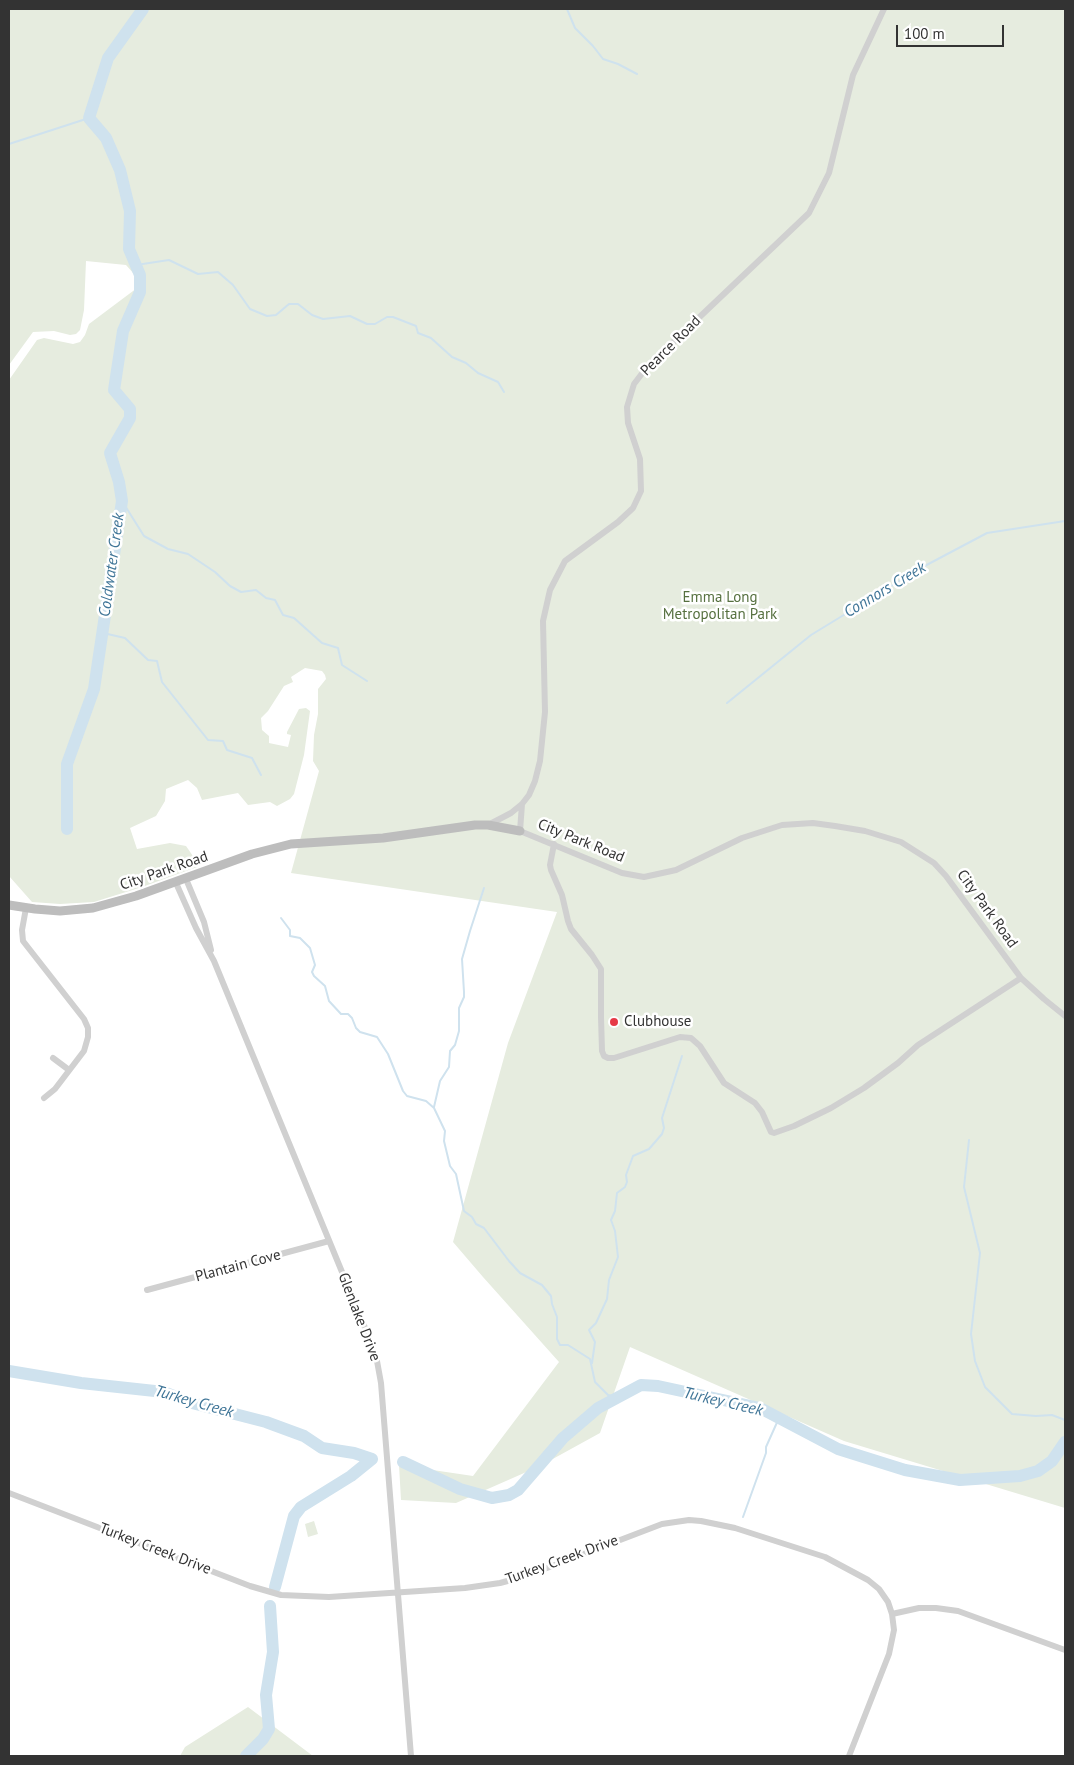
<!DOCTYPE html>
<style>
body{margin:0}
#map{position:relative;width:1074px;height:1765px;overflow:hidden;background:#fff;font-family:"PT Sans",sans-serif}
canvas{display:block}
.frame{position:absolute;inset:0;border:10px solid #333;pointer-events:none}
.scale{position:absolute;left:896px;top:25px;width:108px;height:22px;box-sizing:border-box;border:2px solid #333;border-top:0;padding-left:6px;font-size:15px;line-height:18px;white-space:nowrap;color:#333;-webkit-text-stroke:4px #fff;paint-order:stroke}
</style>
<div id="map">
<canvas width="1074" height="1765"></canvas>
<div class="frame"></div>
<div class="scale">100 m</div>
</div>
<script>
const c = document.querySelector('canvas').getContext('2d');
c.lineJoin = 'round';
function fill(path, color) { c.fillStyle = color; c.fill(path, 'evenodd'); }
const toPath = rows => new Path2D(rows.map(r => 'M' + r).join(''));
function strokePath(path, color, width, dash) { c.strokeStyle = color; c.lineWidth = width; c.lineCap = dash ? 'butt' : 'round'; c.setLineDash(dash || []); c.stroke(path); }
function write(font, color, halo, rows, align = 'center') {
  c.font = font + ' "PT Sans",sans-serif'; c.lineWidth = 5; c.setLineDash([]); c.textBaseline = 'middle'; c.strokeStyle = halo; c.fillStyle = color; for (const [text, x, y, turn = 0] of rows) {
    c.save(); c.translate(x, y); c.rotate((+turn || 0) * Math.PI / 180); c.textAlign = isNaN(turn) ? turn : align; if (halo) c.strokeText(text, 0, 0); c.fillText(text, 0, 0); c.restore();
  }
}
const green = toPath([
 [9,9,1065,9,1065,1508,844,1441,630,1347,600,1433,540,1466,456,1503,401,1500,399,1465,473,1476,559,1362,483,1277,453,1242,508,1043,557,912,291,873,319,771,313,761,314,735,318,714,318,689,326,679,325,675,322,671,305,668,291,677,293,682,284,686,268,711,261,718,262,730,269,736,269,743,288,747,291,735,287,734,287,732,299,709,306,708,310,711,304,755,294,794,290,799,277,806,270,802,248,805,238,793,202,800,197,788,188,780,166,789,165,801,156,816,130,828,137,849,170,843,186,846,195,859,197,867,142,887,94,902,60,904,32,902,9,876,9,380,37,340,44,338,73,344,80,342,85,335,89,324,137,288,134,274,126,265,86,261,84,310,80,330,76,334,70,335,54,331,33,332,9,365],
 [314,1521,318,1534,308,1537,305,1524],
 [248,1707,313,1756,180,1756,185,1747]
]);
const stream = toPath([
 [567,9,575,28,593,46,603,59,618,64,637,74],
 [9,144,89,118],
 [136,265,169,260,198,274,218,272,233,285,250,309,267,316,276,315,289,304,298,304,312,315,323,319,350,316,367,324,375,324,387,317,393,317,416,326,418,333,431,338,452,357,466,363,478,373,498,382,504,392],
 [122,501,144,536,168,549,188,554,215,572,230,586,241,592,256,590,266,598,275,600,283,615,294,618,322,643,338,648,342,665,367,681],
 [103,633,125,638,148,660,157,661,162,682,208,740,223,741,227,750,252,758,261,775],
 [727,703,811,635,919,569,987,533,1065,521],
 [281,918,290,930,290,936,300,938,310,948,315,965,312,972,314,976,325,986,329,1001,341,1014,348,1014,352,1018,356,1028,360,1032,377,1037,388,1054,403,1091,407,1096,426,1101,434,1108,445,1131,444,1141,450,1166,456,1174,464,1211,472,1217,476,1224,484,1228,509,1261,520,1273,542,1285,551,1296,552,1304,557,1317,557,1339,560,1345,568,1345,590,1359,595,1382,608,1395,618,1397],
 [434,1107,440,1081,449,1067,450,1051,455,1045,459,1031,459,1008,464,997,464,992,462,959,470,931,484,888],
 [969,1140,964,1187,980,1253,971,1334,975,1361,985,1387,1012,1414,1036,1416,1052,1415,1065,1420],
 [592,1363,595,1342,589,1330,596,1323,607,1299,609,1280,618,1257,615,1231,611,1220,615,1211,617,1193,625,1187,627,1182,626,1175,633,1156,649,1149,662,1134,664,1128,662,1118,682,1056],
 [743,1517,766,1453,766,1447,779,1418]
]);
const river = toPath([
 [67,829,67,764,94,689,122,501,119,482,110,453,130,418,130,409,114,390,123,331,140,292,140,275,129,249,130,211,120,170,106,138,89,118,108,58,143,9],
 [9,1371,81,1383,164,1392,192,1403,266,1422,304,1436,322,1448,354,1453,372,1459],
 [403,1462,460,1489,492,1498,509,1495,518,1490,563,1438,598,1408,641,1385,658,1386,760,1408,838,1449,905,1470,960,1480,1020,1476,1038,1471,1052,1461,1065,1442],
 [275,1587,294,1516,301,1507,351,1476,372,1459],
 [246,1756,263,1739,269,1729,266,1695,273,1652,270,1606]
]);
const street = toPath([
 [522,804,520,831,622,873,644,877,676,870,742,838,782,825,813,823,835,826,865,831,901,842,934,863,946,876,1021,978,1044,999,1065,1016],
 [488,825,511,813,522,804,529,795,535,781,540,761,545,712,543,621,550,590,565,561,618,522,633,508,641,491,640,459,628,423,627,407,634,384,647,367,809,213,829,173,853,75,884,9],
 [554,844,550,865,551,870,562,895,568,921,571,929,592,955,601,969,601,1017,602,1051,604,1056,608,1058,614,1058,680,1037,691,1038,700,1046,724,1083,755,1103,762,1112,771,1132,774,1133,794,1126,831,1108,864,1088,898,1063,918,1045,1021,978],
 [186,879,204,922,211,950],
 [176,883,196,928,214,961,370,1340,377,1361,381,1383,411,1756],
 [26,908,22,930,23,941,84,1019,88,1028,88,1037,84,1051,55,1089,44,1098],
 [53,1058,69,1070],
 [147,1290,329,1241],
 [9,1493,250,1586,281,1595,329,1597,465,1588,500,1583,526,1576,662,1524,689,1520,701,1521,735,1528,825,1557,868,1580,879,1589,888,1602,892,1614,894,1630,889,1654,849,1756],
 [892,1614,919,1608,936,1608,958,1611,1065,1650]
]);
const secondary = toPath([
 [9,905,35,909,60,911,93,908,136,896,252,854,291,844,383,838,475,825,488,825,520,831]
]);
const markers = [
 [614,1022,5,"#e63946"]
];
const streetNames = [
 ["Pearce Road",671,346,-45],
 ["City Park Road",581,841,22],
 ["City Park Road",164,871,-19],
 ["City Park Road",987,909,54],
 ["Plantain Cove",238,1266,-15],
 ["Glenlake Drive",359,1317,69],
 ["Turkey Creek Drive",155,1549,21],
 ["Turkey Creek Drive",562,1560,-20]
];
const parkNames = [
 ["Emma Long",720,598],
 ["Metropolitan Park",720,615]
];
const poiNames = [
 ["Clubhouse",624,1022]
];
const waterNames = [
 ["Coldwater Creek",112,565,-82],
 ["Connors Creek",885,590,-31],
 ["Turkey Creek",194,1402,16],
 ["Turkey Creek",723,1402,13]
];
fill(green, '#e6ecdf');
strokePath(stream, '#cfe2ee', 2);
strokePath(river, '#cfe2ee', 12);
strokePath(street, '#d0d0d0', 6);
strokePath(secondary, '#bdbdbd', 9);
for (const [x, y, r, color] of markers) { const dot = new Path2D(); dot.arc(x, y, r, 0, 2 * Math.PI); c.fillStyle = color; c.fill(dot); strokePath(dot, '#fff', 2); }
write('15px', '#333', '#fff', streetNames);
write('15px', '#56703f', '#fff', parkNames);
write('15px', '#333', '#fff', poiNames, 'left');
write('italic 16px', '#3f7597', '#fff', waterNames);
</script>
